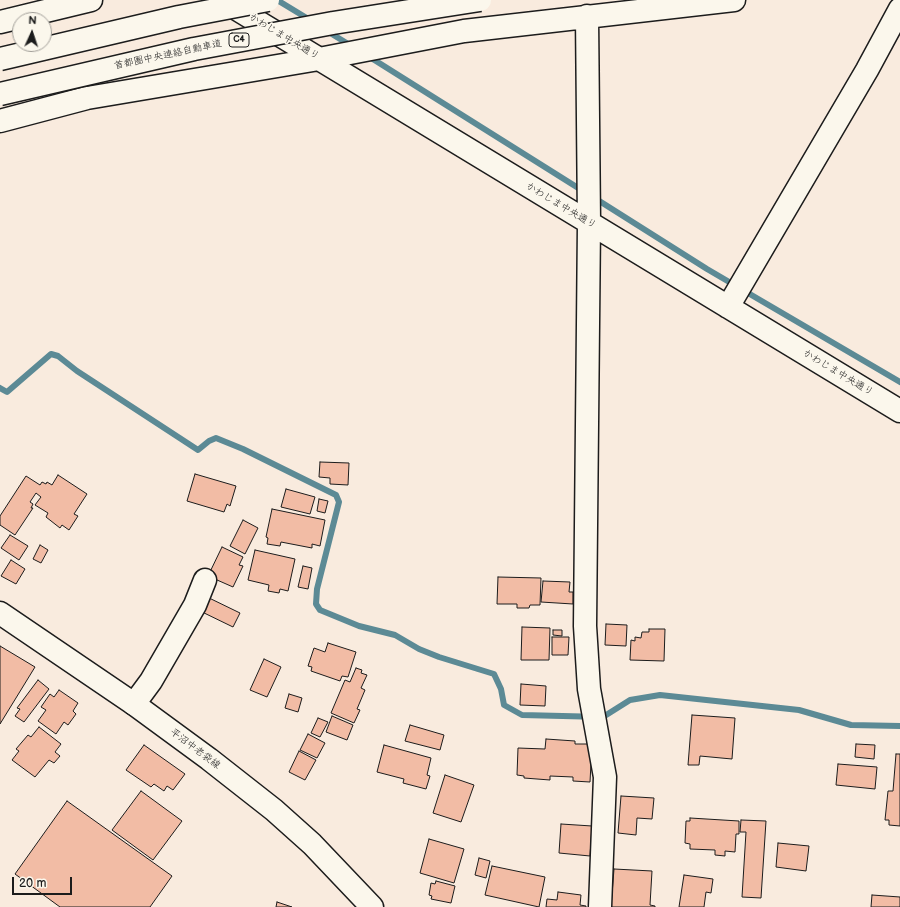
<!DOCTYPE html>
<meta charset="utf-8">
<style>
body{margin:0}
#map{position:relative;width:900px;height:907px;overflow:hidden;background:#f9ebde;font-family:"Balsamiq Sans",sans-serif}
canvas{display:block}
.north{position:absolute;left:12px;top:12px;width:40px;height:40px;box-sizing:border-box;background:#fbf7ec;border:1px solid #a29f99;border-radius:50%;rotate:3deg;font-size:11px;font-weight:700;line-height:16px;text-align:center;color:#1c1c1c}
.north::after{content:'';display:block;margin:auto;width:14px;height:18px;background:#1c1c1c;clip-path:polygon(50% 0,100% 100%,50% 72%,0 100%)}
.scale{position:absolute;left:12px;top:877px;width:60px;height:18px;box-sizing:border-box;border:2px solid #1c1c1c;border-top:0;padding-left:5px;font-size:12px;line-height:14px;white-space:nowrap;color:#1c1c1c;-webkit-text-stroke:3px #fbf7ec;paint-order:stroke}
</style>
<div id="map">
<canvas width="900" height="907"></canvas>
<div class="north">N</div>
<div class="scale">20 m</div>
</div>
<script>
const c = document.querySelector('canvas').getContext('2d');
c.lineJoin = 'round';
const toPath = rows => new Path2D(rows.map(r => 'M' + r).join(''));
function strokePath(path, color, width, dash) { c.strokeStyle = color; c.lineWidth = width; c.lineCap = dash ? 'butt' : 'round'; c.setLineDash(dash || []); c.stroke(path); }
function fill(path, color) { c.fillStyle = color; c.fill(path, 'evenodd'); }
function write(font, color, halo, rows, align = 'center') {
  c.font = font + ' "Balsamiq Sans","Klee One",sans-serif'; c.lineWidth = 3.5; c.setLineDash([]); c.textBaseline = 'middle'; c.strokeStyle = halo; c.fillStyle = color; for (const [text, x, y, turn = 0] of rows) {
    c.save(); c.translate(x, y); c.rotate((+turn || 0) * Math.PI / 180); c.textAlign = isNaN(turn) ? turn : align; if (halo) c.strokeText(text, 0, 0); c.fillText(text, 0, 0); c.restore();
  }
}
const stream = toPath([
 [277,0,310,20],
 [327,31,353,47],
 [368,56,583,191],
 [593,197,707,269,900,382],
 [0,388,7,392,51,354,58,356,77,371,198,450,209,441,216,438,243,449,336,495,339,502,317,589,316,604,320,610,359,626,395,635,419,649,439,657,494,674,501,689,504,705,522,715,603,717,630,700,660,695,799,710,851,725,900,726]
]);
const building = toPath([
 [320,462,349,463,348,485,330,484,330,478,319,477,320,462],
 [195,474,236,486,230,506,227,504,224,512,187,501,195,474],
 [58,475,87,494,74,514,78,516,69,530,62,525,60,528,46,517,48,513,35,505,41,497,36,493,30,502,33,504,31,508,33,508,15,535,0,525,0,516,26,476,40,485,42,482,46,484,47,482,52,485,58,475],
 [286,489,315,497,310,514,281,507,286,489],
 [319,499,328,501,325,513,317,511,319,499],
 [272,509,325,520,320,546,312,544,312,548,281,542,280,546,267,544,268,538,266,537,272,509],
 [243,520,258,528,245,554,230,546,243,520],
 [10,535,28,546,19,560,1,548,10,535],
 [40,545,48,550,41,563,33,559,40,545],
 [222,547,243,557,239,565,243,566,233,587,208,576,222,547],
 [255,550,295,559,288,591,280,589,279,593,268,591,269,585,248,580,255,550],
 [11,560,25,569,16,584,1,576,11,560],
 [303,566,312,568,308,589,298,587,303,566],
 [498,577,541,578,540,605,530,605,529,608,517,608,517,604,497,604,498,577],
 [543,581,570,582,569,592,573,592,573,604,541,602,543,581],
 [205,596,240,613,233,627,198,610,205,596],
 [606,624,627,625,626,646,605,645,606,624],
 [522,627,550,628,549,660,521,660,522,627],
 [649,629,665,629,664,661,630,660,631,640,635,641,635,637,641,638,642,632,649,632,649,629],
 [553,630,562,630,562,636,553,635,553,630],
 [552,637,569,637,568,655,552,655,552,637],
 [328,643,356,652,348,677,342,676,340,681,311,671,312,667,308,666,314,648,325,652,328,643],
 [0,646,35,667,0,724,0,646],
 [264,659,281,667,267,697,250,690,264,659],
 [356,668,362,670,361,673,367,675,361,688,365,690,357,709,360,710,354,723,331,713,345,680,350,682,356,668],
 [38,680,49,689,24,722,15,716,20,709,17,708,38,680],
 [521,684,546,686,545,706,520,705,521,684],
 [59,690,78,703,73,711,76,714,68,725,64,722,56,734,38,721,46,710,41,707,50,694,54,697,59,690],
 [289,694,302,698,298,712,285,708,289,694],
 [692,715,735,718,732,759,700,756,699,765,688,765,692,715],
 [332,716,353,725,347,740,326,732,332,716],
 [318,718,328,722,320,737,311,733,318,718],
 [410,725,444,735,440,750,405,741,410,725],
 [39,727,61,744,55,752,60,756,54,763,49,760,35,777,12,760,19,751,16,749,28,735,31,737,39,727],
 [308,734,325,743,317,758,300,750,308,734],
 [546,739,575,741,575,744,592,744,590,782,573,781,573,777,550,776,550,780,524,778,524,776,517,775,518,748,545,749,546,739],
 [856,744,875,745,874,759,855,757,856,744],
 [144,745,185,774,173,790,167,786,164,791,154,784,151,787,126,770,144,745],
 [384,745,431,758,427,775,430,776,426,789,403,783,404,779,377,772,384,745],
 [299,751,316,760,305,780,289,772,299,751],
 [896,754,900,754,900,826,889,825,889,820,885,820,888,791,893,791,896,754],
 [838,764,877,767,875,789,836,785,838,764],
 [445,775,474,785,461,822,433,813,445,775],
 [141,791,182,821,153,860,112,830,141,791],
 [621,796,654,798,652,819,637,818,636,835,618,833,621,796],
 [67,801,172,876,150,907,60,907,15,874,67,801],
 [690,818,739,821,739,834,736,834,735,852,725,851,725,856,715,855,715,850,690,849,690,844,685,843,686,821,690,821,690,818],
 [741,820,766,821,761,898,742,897,746,832,740,832,741,820],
 [561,824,592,826,590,856,559,853,561,824],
 [429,839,464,849,454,883,420,873,429,839],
 [778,843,809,846,806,871,776,867,778,843],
 [479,858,490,861,486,878,475,875,479,858],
 [492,866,545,877,539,907,485,895,492,866],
 [614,869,652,871,650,905,655,906,655,907,611,907,614,869],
 [684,875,713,879,711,893,706,892,704,907,679,907,684,875],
 [436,881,455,886,451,903,431,899,432,896,429,895,431,883,435,884,436,881],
 [558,892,581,895,580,905,586,906,586,907,546,907,547,899,557,900,558,892],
 [872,895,900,897,900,907,871,907,872,895],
 [277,902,292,907,276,907,277,902]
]);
const minor = toPath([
 [222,0,900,411],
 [587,16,589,223,585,626,589,689,605,777,600,907],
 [0,22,91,0],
 [0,121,87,98,319,59,464,31,734,0],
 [728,307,867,70,900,9],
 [134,704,151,681,195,605,205,580]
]);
const major = toPath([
 [0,613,134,704,209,759,274,810,312,844,372,907]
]);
const highwayBridge = toPath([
 [0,59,179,17,268,0],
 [0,94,194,49,333,23,480,0]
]);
const shields = [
 [239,40,20]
];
const shieldNames = [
 ["C4",239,40]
];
const streetNames = [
 ["かわじま中央通り",284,37,31],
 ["首都圏中央連絡自動車道",168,55,-12],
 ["かわじま中央通り",561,206,31],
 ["かわじま中央通り",838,373,31],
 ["平沼中老袋線",195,749,37]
];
strokePath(stream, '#5c8a95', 6);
fill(building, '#f2bca5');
strokePath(building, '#1c1c1c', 1);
strokePath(minor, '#1c1c1c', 25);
strokePath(major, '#1c1c1c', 25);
strokePath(minor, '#fbf7ec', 22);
strokePath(major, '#fbf7ec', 22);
strokePath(highwayBridge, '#1c1c1c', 25, []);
strokePath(highwayBridge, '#fbf7ec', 22);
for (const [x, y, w] of shields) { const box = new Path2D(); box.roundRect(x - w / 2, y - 7, w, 14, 3); c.fillStyle = '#fbf7ec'; c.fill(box); strokePath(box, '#1c1c1c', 1); }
write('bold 9px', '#1c1c1c', null, shieldNames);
write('10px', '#1c1c1c', '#fbf7ec', streetNames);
</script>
